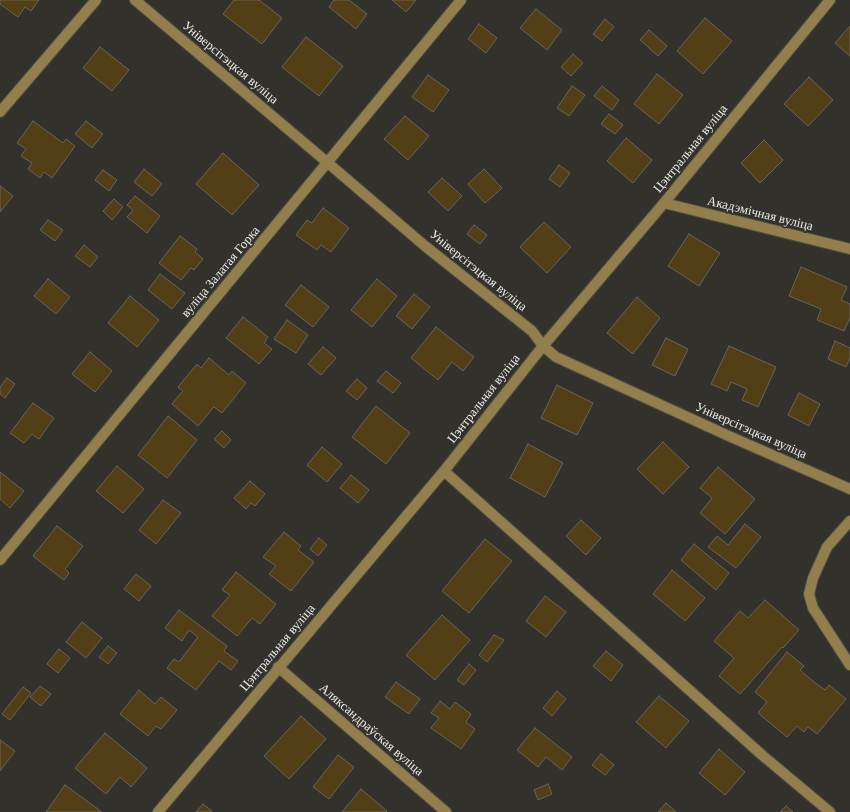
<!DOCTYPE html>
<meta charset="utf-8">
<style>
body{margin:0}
canvas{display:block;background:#33312c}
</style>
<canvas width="850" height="812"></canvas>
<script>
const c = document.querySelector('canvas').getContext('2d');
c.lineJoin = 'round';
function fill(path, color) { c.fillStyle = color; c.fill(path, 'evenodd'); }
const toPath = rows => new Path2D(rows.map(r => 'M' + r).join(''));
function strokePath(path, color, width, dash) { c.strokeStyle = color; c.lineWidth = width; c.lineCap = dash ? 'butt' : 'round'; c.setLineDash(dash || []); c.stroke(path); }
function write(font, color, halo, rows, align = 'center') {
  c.font = font + ' "Times New Roman",serif'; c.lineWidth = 3.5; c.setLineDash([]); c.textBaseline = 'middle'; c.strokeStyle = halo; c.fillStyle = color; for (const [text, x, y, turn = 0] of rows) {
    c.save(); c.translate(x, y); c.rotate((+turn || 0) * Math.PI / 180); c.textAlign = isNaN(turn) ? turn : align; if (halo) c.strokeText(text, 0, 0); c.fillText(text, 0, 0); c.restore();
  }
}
const building = toPath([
 [0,0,39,0,31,11,25,7,18,17,0,4,0,0],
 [234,0,259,0,282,18,262,44,223,14,234,0],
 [334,0,349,0,367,14,356,29,329,7,334,0],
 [392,0,416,0,406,12,392,0],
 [536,9,562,30,547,50,520,28,536,9],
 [705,18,732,41,703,74,677,51,705,18],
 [605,19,614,27,602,41,593,34,605,19],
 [479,24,497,38,486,53,468,39,479,24],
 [850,26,850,56,835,43,850,26],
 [649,30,667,46,658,56,640,40,649,30],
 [306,37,343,66,319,96,282,67,306,37],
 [100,47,129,70,112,91,83,68,100,47],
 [573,54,583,63,571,76,561,67,573,54],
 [657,74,683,95,659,124,634,104,657,74],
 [428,75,449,90,433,112,412,97,428,75],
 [809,77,833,100,808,126,784,104,809,77],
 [572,86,585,95,569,116,557,108,572,86],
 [602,86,619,100,612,110,594,96,602,86],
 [609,114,623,125,615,134,601,124,609,114],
 [405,116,429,136,408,160,384,139,405,116],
 [33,121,63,143,66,139,75,146,52,178,44,172,40,178,28,169,32,163,21,156,26,149,17,143,33,121],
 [86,121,103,134,92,148,75,134,86,121],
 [626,138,652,160,633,183,607,161,626,138],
 [764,140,783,160,760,183,741,163,764,140],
 [223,153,259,185,232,215,196,184,223,153],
 [559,165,570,173,560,187,549,179,559,165],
 [144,169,162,184,152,196,134,182,144,169],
 [484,169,502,188,485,203,468,184,484,169],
 [103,170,117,180,109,191,95,180,103,170],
 [442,178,462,196,448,211,428,192,442,178],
 [0,186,13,196,0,212,0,186],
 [135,196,160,216,147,233,127,217,133,210,127,205,135,196],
 [114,199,123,207,112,220,103,211,114,199],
 [323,208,349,228,331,252,321,245,317,250,296,235,307,220,312,223,323,208],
 [48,220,63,230,55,241,40,230,48,220],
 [544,222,571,247,547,273,520,247,544,222],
 [474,225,487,235,480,244,467,234,474,225],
 [689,234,720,253,699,286,668,266,689,234],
 [180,236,197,249,195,252,203,259,194,270,191,268,181,280,159,263,180,236],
 [84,245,98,257,90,267,75,256,84,245],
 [801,267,847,287,841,300,850,304,850,318,844,331,817,320,821,309,789,296,801,267],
 [160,274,185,293,172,309,148,290,160,274],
 [48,279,70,297,56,314,34,296,48,279],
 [377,279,397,296,372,327,351,310,377,279],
 [301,285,329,307,313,327,285,305,301,285],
 [414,294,430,307,412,329,396,316,414,294],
 [130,296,159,320,137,347,108,323,130,296],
 [637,297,660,318,633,354,607,333,637,297],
 [243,317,268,337,264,343,272,349,259,364,226,338,243,317],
 [287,320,308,335,296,353,274,339,287,320],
 [436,327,474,357,463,371,452,362,438,380,411,358,436,327],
 [666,338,688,349,675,376,652,365,666,338],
 [835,341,850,348,850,358,846,367,828,359,835,341],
 [729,346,776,367,758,407,742,400,747,389,731,382,727,391,711,384,729,346],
 [323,347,336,358,321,375,308,364,323,347],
 [90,352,112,371,95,392,72,374,90,352],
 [209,358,229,375,232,371,246,383,222,413,214,407,198,426,172,404,183,391,178,387,197,364,201,368,209,358],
 [386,371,401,383,393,393,377,381,386,371],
 [7,378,15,384,5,398,0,394,0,387,7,378],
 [357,379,367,388,357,400,346,391,357,379],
 [557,385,593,403,577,435,541,418,557,385],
 [799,393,820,404,809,426,788,415,799,393],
 [33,403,54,418,39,439,32,434,24,443,10,433,33,403],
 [376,406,410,433,386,464,352,437,376,406],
 [168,416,197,440,167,478,138,455,168,416],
 [222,431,231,440,224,448,214,439,222,431],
 [663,442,689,467,663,494,637,469,663,442],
 [528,444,563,463,545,497,510,478,528,444],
 [322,447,342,464,327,482,307,465,322,447],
 [117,466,144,489,123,513,96,491,117,466],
 [718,467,755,499,725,534,700,513,712,498,700,488,718,467],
 [0,472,24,491,10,508,0,499,0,472],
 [351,475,369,490,358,503,340,488,351,475],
 [250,481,265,494,255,506,251,503,246,509,234,498,250,481],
 [163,500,181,513,156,544,139,530,163,500],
 [581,520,601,538,586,555,566,536,581,520],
 [745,524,761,537,736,568,708,547,717,536,728,545,745,524],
 [57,526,83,546,65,569,69,573,64,580,33,556,57,526],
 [284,532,301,546,298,550,314,562,291,591,269,574,276,566,263,557,284,532],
 [319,538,327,545,318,556,310,549,319,538],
 [485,539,512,561,469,613,442,591,485,539],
 [694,544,729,573,716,590,681,560,694,544],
 [672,570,705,598,685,621,653,594,672,570],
 [236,572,276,604,260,624,252,618,237,636,212,616,230,595,222,590,236,572],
 [136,574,151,586,139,601,124,589,136,574],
 [545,596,566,612,546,637,526,621,545,596],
 [765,600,799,630,783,648,782,647,740,694,719,676,734,658,714,641,740,611,748,618,765,600],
 [179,610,227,646,224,651,238,661,231,670,219,661,196,690,167,668,174,659,179,662,198,637,189,630,182,641,165,628,179,610],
 [442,615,470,640,435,680,406,655,442,615],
 [82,622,102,638,86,658,66,642,82,622],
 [494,635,504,640,487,662,479,655,494,635],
 [108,646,117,653,108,664,99,657,108,646],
 [59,649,70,658,58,673,47,664,59,649],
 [606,651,623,665,611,681,593,666,606,651],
 [787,652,804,666,800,670,814,682,825,690,829,685,846,699,817,734,808,727,804,732,797,726,787,737,758,713,767,702,755,692,787,652],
 [469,664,476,670,464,685,457,680,469,664],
 [396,682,420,699,409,714,385,697,396,682],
 [40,686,51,694,41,706,30,697,40,686],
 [23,687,31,693,10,720,2,714,23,687],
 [139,690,155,704,161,697,177,710,161,729,156,726,148,736,120,714,139,690],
 [557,691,566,699,552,716,543,708,557,691],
 [659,696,689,721,666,748,636,722,659,696],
 [440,701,450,709,455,702,471,714,466,722,475,729,461,749,431,728,439,718,431,713,440,701],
 [301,716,326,739,289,779,264,756,301,716],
 [535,728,572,757,562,770,546,757,538,767,517,750,535,728],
 [105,733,147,768,131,787,120,777,106,794,75,768,105,733],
 [0,740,15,751,0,771,0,740],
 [719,749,745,772,725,795,699,773,719,749],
 [601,754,614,765,605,775,592,765,601,754],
 [338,755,354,767,329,799,313,787,338,755],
 [548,784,552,794,538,800,534,790,548,784],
 [65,785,102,812,46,812,65,785],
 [361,789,387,811,386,812,342,812,361,789],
 [666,803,676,812,658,812,666,803],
 [203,804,212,811,211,812,196,812,203,804],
 [786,806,793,812,780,812,786,806]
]);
const minor = toPath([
 [135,0,328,163,425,246,532,331,543,346,556,357,731,437,850,489],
 [0,112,96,0],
 [664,203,850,249],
 [444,471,762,755,830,812],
 [850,521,827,547,813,578,809,594,813,608,850,665],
 [0,560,461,0],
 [278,667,446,812],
 [158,812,444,471,543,346,664,203,830,0]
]);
const streetNames = [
 ["Універсітэцкая вуліца",230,63,40],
 ["Цэнтральная вуліца",691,149,-51],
 ["Акадэмічная вуліца",760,214,14],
 ["Універсітэцкая вуліца",478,271,39],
 ["вуліца Залатая Горка",221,272,-50],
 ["Цэнтральная вуліца",484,399,-52],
 ["Універсітэцкая вуліца",751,431,24],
 ["Цэнтральная вуліца",278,648,-50],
 ["Аляксандраўская вуліца",371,730,41]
];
fill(building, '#523f15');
strokePath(building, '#686560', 1);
strokePath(minor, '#514f4a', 12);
strokePath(minor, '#937f4b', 10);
write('13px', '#eeece9', '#33312c', streetNames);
</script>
